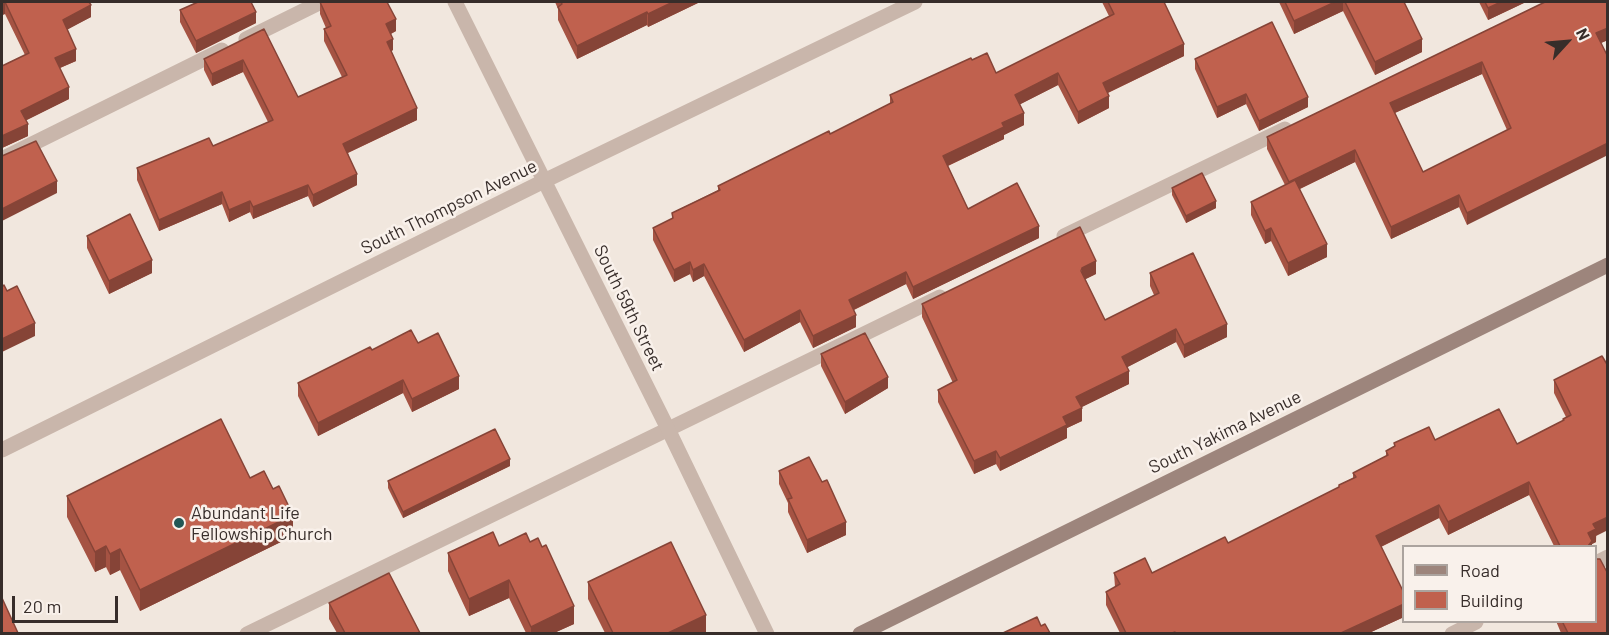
<!DOCTYPE html>
<style>
body{margin:0}
#map{position:relative;width:1609px;height:635px;overflow:hidden;background:#f1e7de;font-family:Barlow,sans-serif}
canvas{display:block}
.frame{position:absolute;inset:0;border:3px solid #372d2a;pointer-events:none}
.legend{position:absolute;left:1402px;top:545px;width:195px;height:78px;box-sizing:border-box;background:#f9f1eb;border:2px solid #aba39e;margin:0;padding:8px 10px;list-style:none;font-size:18px;color:#372d2a}
.legend li{display:flex;align-items:center;gap:12px;height:30px}
.legend b{width:30px;border:2px solid #aba39e}
.north{position:absolute;left:1537px;top:12px;width:60px;height:60px;-webkit-text-stroke:4px #f9f1eb;paint-order:stroke;rotate:64deg;font-size:16px;font-weight:700;line-height:24px;text-align:center;color:#372d2a}
.north::after{content:'';display:block;margin:auto;width:21px;height:27px;background:#372d2a;clip-path:polygon(50% 0,100% 100%,50% 72%,0 100%)}
.scale{position:absolute;left:12px;top:596px;width:106px;height:27px;box-sizing:border-box;border:3px solid #372d2a;border-top:0;padding-left:8px;font-size:18px;line-height:21px;white-space:nowrap;color:#372d2a;-webkit-text-stroke:4px #f9f1eb;paint-order:stroke}
</style>
<div id="map">
<canvas width="1609" height="635"></canvas>
<div class="frame"></div>
<ul class="legend">
<li><b style="height:8px;background:#9d857c"></b>Road</li>
<li><b style="height:16px;background:#c0614e"></b>Building</li>
</ul>
<div class="north">N</div>
<div class="scale">20 m</div>
</div>
<script>
const c = document.querySelector('canvas').getContext('2d');
c.lineJoin = 'round';
const toPath = rows => new Path2D(rows.map(r => 'M' + r).join(''));
function strokePath(path, color, width, dash) { c.strokeStyle = color; c.lineWidth = width; c.lineCap = dash ? 'butt' : 'round'; c.setLineDash(dash || []); c.stroke(path); }
function fill(path, color) { c.fillStyle = color; c.fill(path, 'evenodd'); }
function write(font, color, halo, rows, align = 'center') {
  c.font = font + ' Barlow,sans-serif'; c.lineWidth = 5; c.setLineDash([]); c.textBaseline = 'middle'; c.strokeStyle = halo; c.fillStyle = color; for (const [text, x, y, turn = 0] of rows) {
    c.save(); c.translate(x, y); c.rotate((+turn || 0) * Math.PI / 180); c.textAlign = isNaN(turn) ? turn : align; if (halo) c.strokeText(text, 0, 0); c.fillText(text, 0, 0); c.restore();
  }
}
const service = toPath([
 [246,39,321,2],
 [2,159,222,50],
 [1064,236,1285,129],
 [1596,563,1608,557],
 [247,634,940,297],
 [1452,634,1476,622]
]);
const minor = toPath([
 [455,2,668,429,767,634],
 [2,450,544,181,915,2]
]);
const secondary = toPath([
 [860,634,1608,265]
]);
const wall = toPath([
 [2,2,91,17,67,29,76,61,60,68,69,99,26,120,28,136,2,148,2,66,25,55,5,14,2,15],
 [320,2,396,31,391,34,393,50,391,51,417,120,348,153,357,185,313,207,308,196,253,219,250,212,229,222,222,204,159,231,137,180,137,168,213,146,268,122,243,72,212,86,204,70,204,59,264,29,298,97,342,77,324,41,324,29,326,28,320,14],
 [555,2,700,2,648,27,647,25,577,59,558,20,558,9],
 [1102,2,1164,2,1184,56,1108,93,1109,108,1078,124,1058,85,1020,104,1024,125,1004,135,1004,139,948,166,968,209,1039,238,913,299,906,284,854,310,856,327,813,348,800,322,744,352,704,276,693,282,690,274,674,282,653,240,653,228,672,219,672,213,718,190,718,186,830,134,890,104,890,95,972,60,996,73,1109,16],
 [1279,2,1404,2,1422,52,1375,75,1343,11,1294,34],
 [1479,2,1526,2,1488,20],
 [1608,2,1608,40,1601,43,1467,225,1459,207,1391,239,1355,162,1300,189,1327,257,1288,276,1271,241,1265,244,1251,215,1251,202,1285,185,1267,149,1267,137],
 [1482,74,1507,130,1423,172,1395,113],
 [180,10,256,23,196,53,180,22],
 [1195,59,1308,107,1259,131,1246,104,1217,118,1195,69],
 [1172,188,1216,208,1186,223,1172,195],
 [87,236,152,273,109,294,87,248],
 [1150,273,1227,337,1184,358,1176,342,1127,367,1129,384,1081,407,1082,421,1067,428,1067,438,1000,471,996,464,974,474,938,402,938,390,953,383,922,317,922,304,1096,274,1085,279,1105,320,1154,295,1150,286],
 [418,343,459,389,412,412,403,393,318,436,298,396,298,383,372,350],
 [821,354,888,388,845,414,821,366],
 [1602,356,1596,542,1592,544,1592,546,1554,546,1529,495,1448,535,1439,518,1381,547,1404,593,1404,617,1369,633,1120,633,1106,605,1106,592,1115,587,1114,573,1152,573,1228,543,1339,487,1339,485,1353,478,1353,473,1386,456,1386,451,1394,447,1394,443,1435,440,1517,444,1563,421,1563,419,1566,417,1554,393,1554,380],
 [510,466,403,518,388,488,388,481],
 [779,471,822,482,846,535,807,553,788,512,788,503,779,484],
 [250,478,293,536,140,611,120,570,110,575,106,567,95,572,67,517,67,496],
 [499,546,574,624,554,633,526,633,509,598,469,616,448,571,448,553],
 [588,582,706,633,605,633,588,599],
 [329,603,420,633,337,633,329,619],
 [1556,621,1596,621,1608,633,1561,633]
]);
const shadedWall = toPath([
 [5,2,5,14,2,15,2,3],
 [673,2,700,2,648,27,648,14],
 [1335,2,1343,2,1343,11,1294,34,1294,21],
 [1501,2,1526,2,1488,20,1488,8],
 [91,5,91,17,63,32,63,20],
 [256,12,256,23,196,53,196,41],
 [647,12,647,25,577,59,577,46],
 [396,19,396,31,386,36,386,24],
 [1608,28,1608,40,1596,45,1596,33],
 [393,39,393,50,387,54,387,42],
 [1422,39,1422,52,1375,75,1375,62],
 [1184,44,1184,56,1103,95,1103,83],
 [76,49,76,61,55,70,55,58],
 [243,60,243,72,212,86,212,74],
 [1482,62,1482,74,1390,115,1390,103],
 [1058,73,1058,85,1015,107,1015,95],
 [69,87,69,99,21,123,21,111],
 [1246,94,1246,104,1217,118,1217,107],
 [1109,96,1109,108,1078,124,1078,112],
 [1308,97,1308,107,1259,131,1259,121],
 [417,108,417,120,343,155,343,144],
 [1024,113,1024,125,1004,135,1004,139,943,168,943,156,1002,123],
 [28,124,28,136,2,148,2,136],
 [1608,143,1608,155,1467,225,1467,213],
 [1355,150,1355,162,1289,194,1289,182],
 [357,174,357,185,313,207,313,195],
 [57,181,57,193,2,221,2,209],
 [308,185,308,196,253,219,253,207],
 [222,192,222,204,159,231,159,220],
 [1459,195,1459,207,1391,239,1391,227],
 [250,201,250,212,229,222,229,210],
 [1216,201,1216,208,1186,223,1186,216],
 [1039,226,1039,238,913,299,913,287],
 [1271,228,1271,241,1265,244,1265,231],
 [1327,244,1327,257,1288,276,1288,263],
 [152,260,152,273,109,294,109,281],
 [1096,261,1096,274,1082,281,1082,268],
 [690,262,690,274,674,282,674,270],
 [704,264,704,276,693,282,693,270],
 [906,272,906,284,849,312,849,300],
 [800,310,800,322,744,352,744,340],
 [856,315,856,327,813,348,813,336],
 [35,323,35,336,2,352,2,339],
 [1227,324,1227,337,1184,358,1184,345],
 [1176,329,1176,342,1122,370,1122,357],
 [1129,371,1129,384,1076,410,1076,397],
 [459,376,459,389,412,412,412,399],
 [888,377,888,388,845,414,845,402],
 [403,380,403,393,318,436,318,423],
 [1082,408,1082,421,1067,428,1067,438,1000,471,1000,458,1063,417],
 [996,451,996,464,974,474,974,461],
 [510,459,510,466,403,518,403,512],
 [1529,482,1529,495,1448,535,1448,522],
 [1439,505,1439,518,1376,549,1376,536],
 [293,515,293,536,140,611,140,590],
 [1608,517,1608,530,1596,536,1596,542,1592,544,1592,546,1588,546,1588,533,1593,524],
 [846,522,846,535,807,553,807,540],
 [106,546,106,567,95,572,95,552],
 [120,549,120,570,110,575,110,554],
 [509,580,509,598,469,616,469,599],
 [1404,604,1404,617,1369,633,1341,633],
 [574,606,574,624,554,633,531,633,531,627],
 [706,615,706,633,668,633]
]);
const building = toPath([
 [2,2,89,2,91,5,63,20,76,49,55,58,69,87,21,111,28,124,2,136,2,66,29,53,5,2,2,3,2,2],
 [198,2,251,2,256,12,196,41,180,10,198,2],
 [320,2,387,2,396,19,386,24,393,39,387,42,417,108,343,144,357,174,313,195,308,185,253,207,250,201,229,210,222,192,159,220,137,168,209,138,213,146,273,120,243,60,212,74,204,59,264,29,298,97,347,75,324,29,331,26,320,2],
 [561,2,673,2,648,14,647,12,577,46,558,7,562,4,561,2],
 [1108,2,1164,2,1184,44,1103,83,1109,96,1078,112,1058,73,1015,95,1024,113,1002,123,1004,127,943,156,968,209,1017,183,1039,226,913,287,906,272,849,300,856,315,813,336,800,310,744,340,704,264,693,270,690,262,674,270,653,228,673,218,672,213,720,190,718,186,829,131,830,134,893,102,890,95,971,58,972,60,987,53,996,73,1114,14,1108,2],
 [1285,2,1335,2,1294,21,1285,2],
 [1345,2,1404,2,1422,39,1375,62,1345,2],
 [1485,2,1501,2,1488,8,1485,2],
 [1545,2,1608,2,1608,28,1596,33,1608,57,1608,143,1467,213,1459,195,1391,227,1355,150,1289,182,1267,137,1545,2],
 [1482,62,1511,128,1423,172,1390,103,1482,62],
 [1272,22,1308,97,1259,121,1246,94,1217,107,1195,59,1272,22],
 [36,141,57,181,2,209,2,156,36,141],
 [1202,173,1216,201,1186,216,1172,188,1202,173],
 [1295,180,1327,244,1288,263,1271,228,1265,231,1251,202,1295,180],
 [130,214,152,260,109,281,87,236,130,214],
 [1080,227,1096,261,1082,268,1081,271,1105,320,1159,293,1150,273,1193,253,1227,324,1184,345,1176,329,1122,357,1129,371,1076,397,1082,408,1063,417,1067,425,1000,458,996,451,974,461,938,390,957,380,922,304,1080,227],
 [4,285,7,291,17,286,35,323,2,339,2,287,4,285],
 [411,330,418,343,438,333,459,376,412,399,403,380,318,423,298,383,370,347,372,350,411,330],
 [865,333,888,377,845,402,821,354,865,333],
 [1602,356,1608,366,1608,517,1593,524,1596,529,1588,533,1592,541,1588,546,1560,546,1529,482,1448,522,1439,505,1376,536,1404,593,1404,604,1341,633,1175,633,1175,632,1172,633,1126,633,1106,592,1120,584,1114,573,1145,558,1152,573,1225,537,1228,543,1339,487,1339,485,1356,477,1353,473,1388,455,1386,451,1395,446,1394,443,1429,427,1435,440,1499,409,1517,444,1564,420,1563,419,1571,415,1554,380,1602,356],
 [221,419,250,478,264,471,273,489,279,486,293,515,140,590,120,549,110,554,106,546,95,552,67,496,221,419],
 [495,429,510,459,403,512,388,481,495,429],
 [809,457,822,482,827,480,846,522,807,540,788,499,792,498,779,471,809,457],
 [493,532,499,546,526,533,530,542,538,538,542,547,546,545,574,606,531,627,509,580,469,599,448,553,493,532],
 [671,542,706,615,668,633,613,633,588,582,671,542],
 [1596,559,1600,559,1608,574,1608,633,1568,633,1562,621,1596,621,1596,559],
 [389,573,420,633,345,633,329,603,389,573],
 [2,598,18,633,2,633,2,598],
 [1037,617,1041,626,1045,624,1050,633,1003,633,1037,617]
]);
const markers = [
 [179,523,6,"#215756"]
];
const streetNames = [
 ["South Thompson Avenue",449,207,-26],
 ["South 59th Street",629,308,64],
 ["South Yakima Avenue",1225,432,-26]
];
const poiNames = [
 ["Abundant Life",191,513],
 ["Fellowship Church",191,534]
];
strokePath(service, '#c9b6ab', 15);
strokePath(minor, '#c9b6ab', 15);
strokePath(secondary, '#9d857c', 15);
fill(wall, '#a55343');
fill(shadedWall, '#864437');
fill(building, '#c0614e');
strokePath(building, '#864437', 1.5);
for (const [x, y, r, color] of markers) { const dot = new Path2D(); dot.arc(x, y, r, 0, 2 * Math.PI); c.fillStyle = color; c.fill(dot); strokePath(dot, '#f9f1eb', 2); }
write('18px', '#372d2a', '#f9f1eb', streetNames);
write('18px', '#372d2a', '#f9f1eb', poiNames, 'left');
</script>
